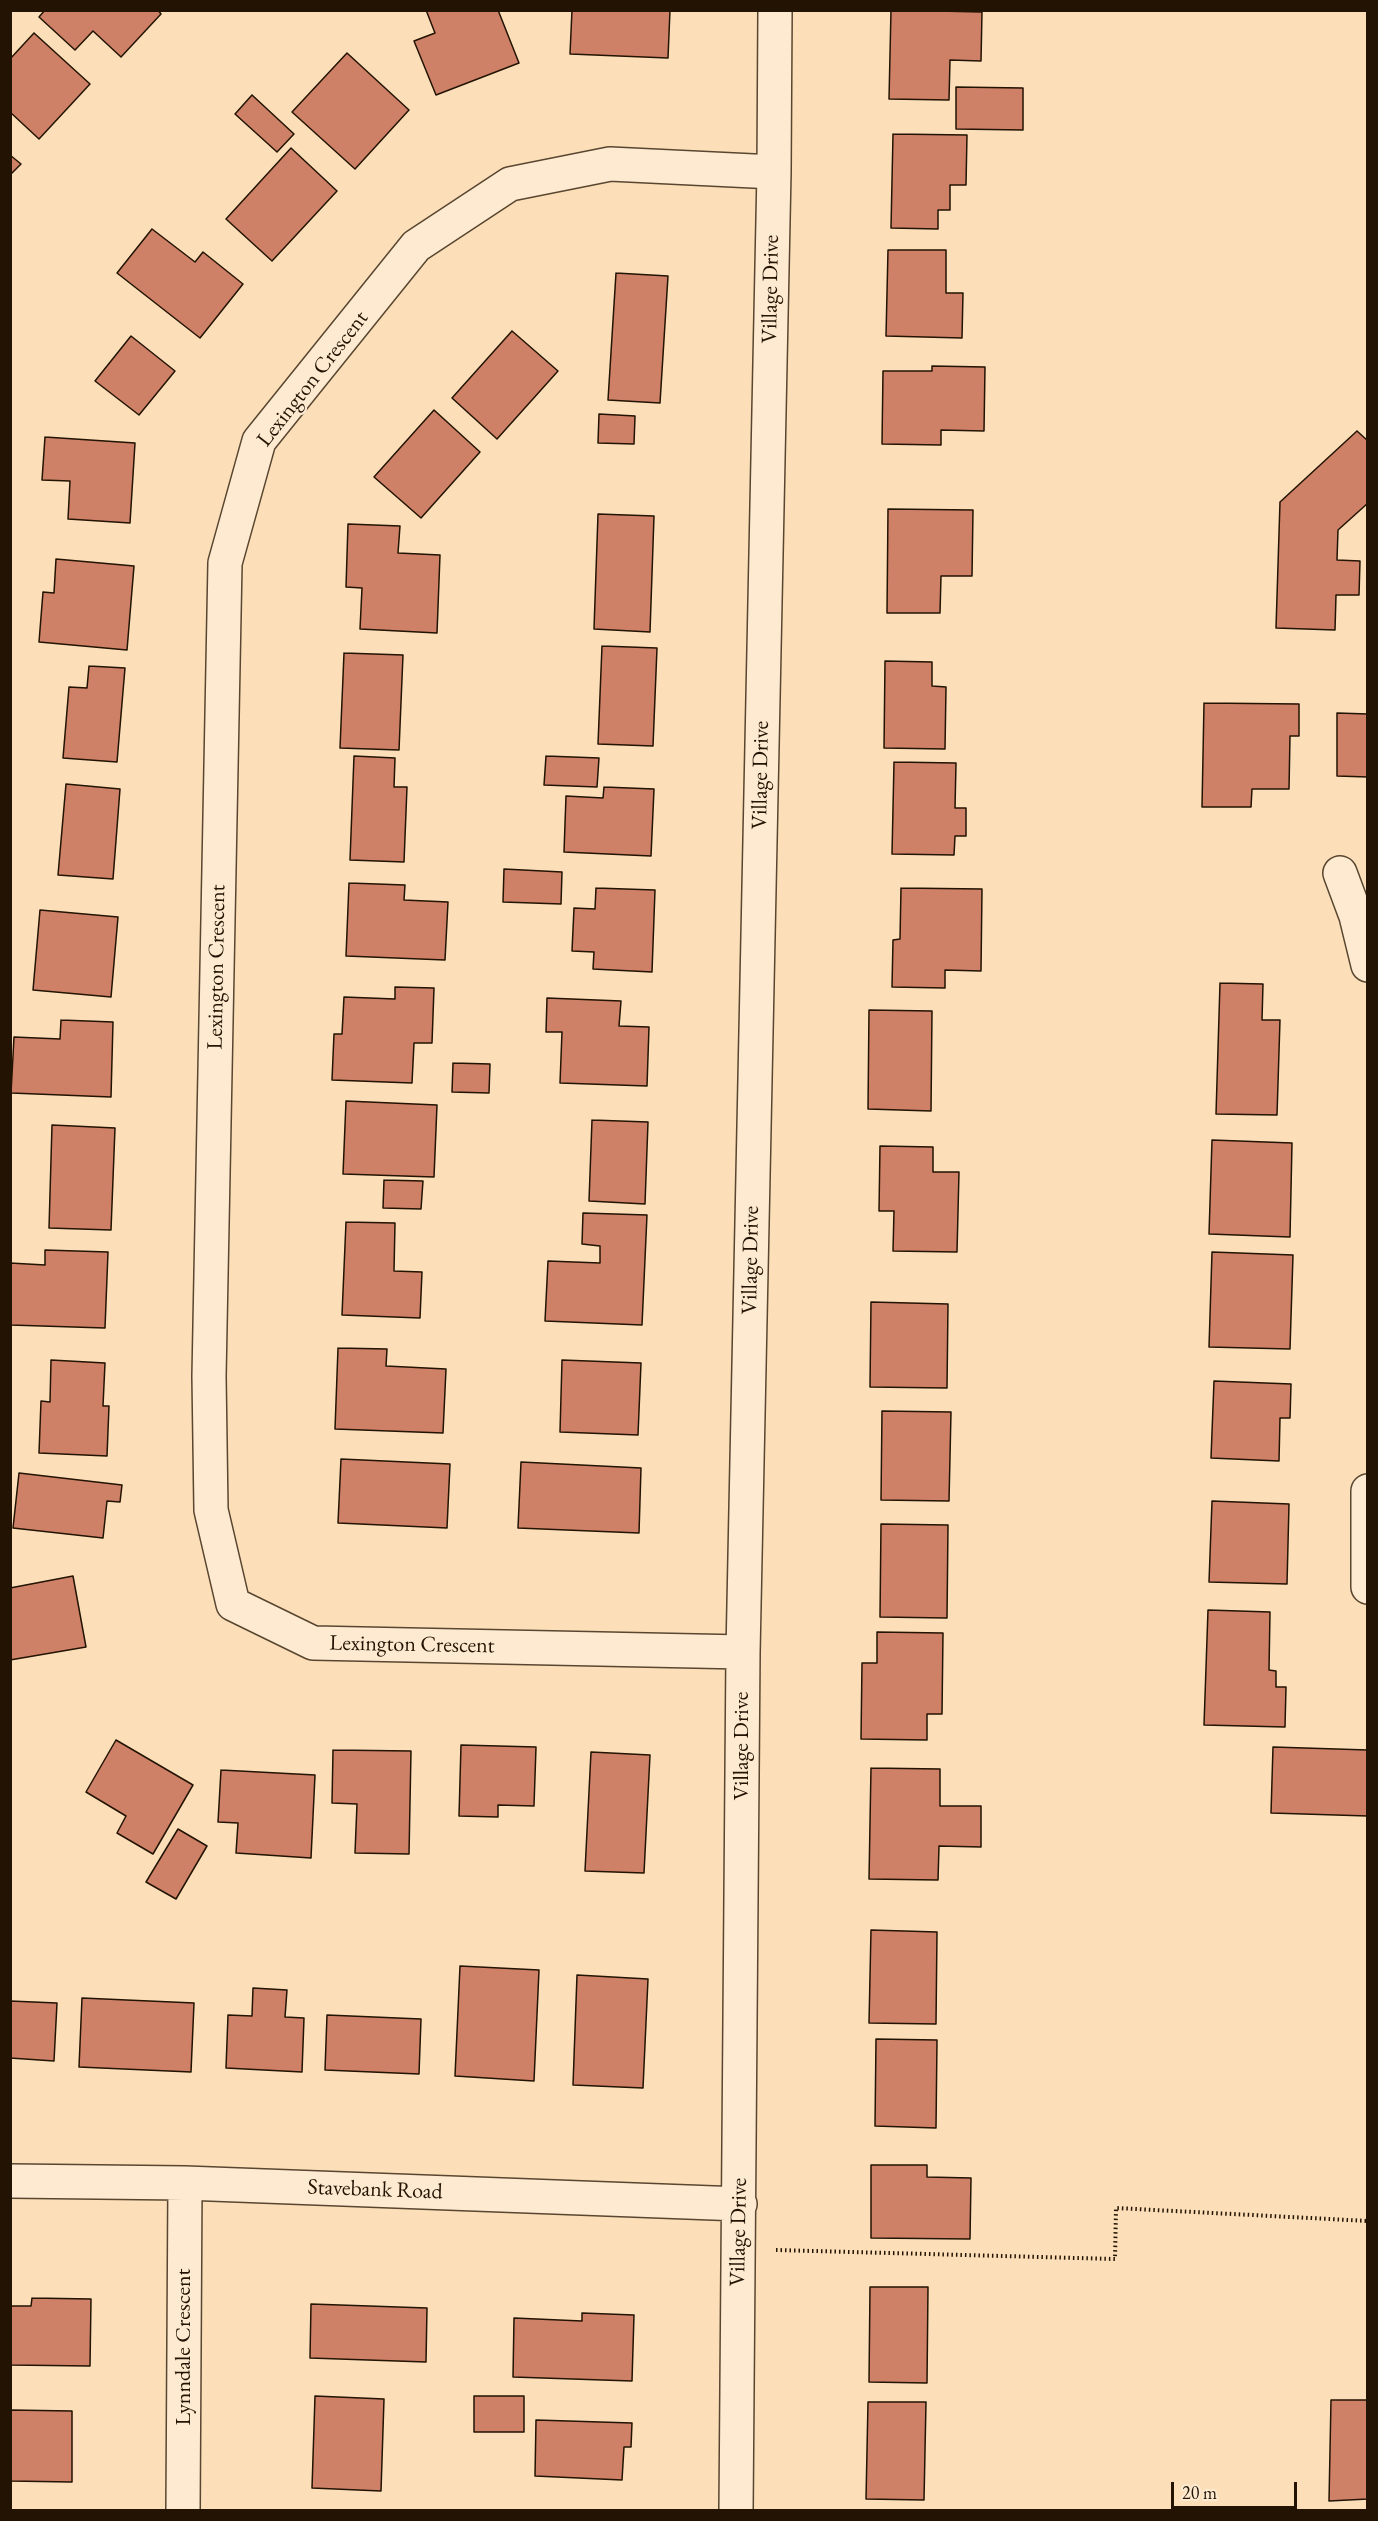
<!DOCTYPE html>
<style>
body{margin:0}
#map{position:relative;width:1378px;height:2521px;overflow:hidden;background:#fcdfb8;font-family:"EB Garamond",serif}
canvas{display:block}
.frame{position:absolute;inset:0;border:12px solid #221302;pointer-events:none}
.scale{position:absolute;left:1171px;top:2482px;width:126px;height:27px;box-sizing:border-box;border:3px solid #221302;border-top:0;padding-left:8px;font-size:18px;line-height:21px;white-space:nowrap;color:#221302;-webkit-text-stroke:4px #fdead1;paint-order:stroke}
</style>
<div id="map">
<canvas width="1378" height="2521"></canvas>
<div class="frame"></div>
<div class="scale">20 m</div>
</div>
<script>
const c = document.querySelector('canvas').getContext('2d');
c.lineJoin = 'round';
function fill(path, color) { c.fillStyle = color; c.fill(path, 'evenodd'); }
const toPath = rows => new Path2D(rows.map(r => 'M' + r).join(''));
function strokePath(path, color, width, dash) { c.strokeStyle = color; c.lineWidth = width; c.lineCap = dash ? 'butt' : 'round'; c.setLineDash(dash || []); c.stroke(path); }
function write(font, color, halo, rows, align = 'center') {
  c.font = font + ' "EB Garamond",serif'; c.lineWidth = 4.5; c.setLineDash([]); c.textBaseline = 'middle'; c.strokeStyle = halo; c.fillStyle = color; for (const [text, x, y, turn = 0] of rows) {
    c.save(); c.translate(x, y); c.rotate((+turn || 0) * Math.PI / 180); c.textAlign = isNaN(turn) ? turn : align; if (halo) c.strokeText(text, 0, 0); c.fillText(text, 0, 0); c.restore();
  }
}
const building = toPath([
 [45,10,158,10,161,14,121,57,93,31,75,50,39,17,45,10],
 [426,10,498,10,519,63,436,95,414,41,435,33,426,10],
 [572,10,670,10,668,58,570,54,572,10],
 [891,10,982,12,981,61,950,60,949,100,889,99,891,10],
 [34,33,90,84,39,139,10,112,10,59,34,33],
 [347,53,409,110,355,169,292,112,347,53],
 [956,87,1023,88,1023,130,956,129,956,87],
 [252,95,294,134,277,152,235,114,252,95],
 [893,134,967,135,966,185,950,185,950,210,938,210,938,229,891,228,893,134],
 [291,148,337,191,272,261,226,219,291,148],
 [10,155,21,164,10,175,10,155],
 [152,229,195,262,203,252,243,284,200,338,117,273,152,229],
 [888,250,946,250,946,293,963,293,962,338,886,336,888,250],
 [616,273,668,276,660,403,608,400,616,273],
 [512,331,558,371,497,439,452,398,512,331],
 [131,336,175,371,139,415,95,381,131,336],
 [932,366,985,367,984,431,941,430,941,445,882,444,883,371,932,371,932,366],
 [434,410,480,452,421,518,374,477,434,410],
 [599,414,635,416,634,444,598,443,599,414],
 [1357,431,1368,441,1368,503,1338,530,1337,560,1360,561,1359,595,1336,595,1335,630,1276,628,1280,502,1357,431],
 [45,437,135,443,130,523,68,519,70,481,42,480,45,437],
 [888,509,973,510,972,576,941,576,940,613,887,613,888,509],
 [598,514,654,516,650,632,594,629,598,514],
 [348,524,400,526,398,553,440,555,437,633,360,629,362,588,346,587,348,524],
 [56,559,134,566,127,650,39,642,43,592,54,593,56,559],
 [602,646,657,648,653,746,598,744,602,646],
 [344,653,403,655,399,750,340,748,344,653],
 [885,661,932,662,932,686,946,687,945,749,884,748,885,661],
 [89,666,125,668,117,762,63,758,69,687,87,688,89,666],
 [1204,703,1299,704,1299,736,1290,736,1289,789,1252,789,1251,807,1202,807,1204,703],
 [1337,713,1368,714,1368,777,1337,776,1337,713],
 [354,756,395,758,394,787,407,787,404,862,350,860,354,756],
 [546,756,599,758,597,787,544,785,546,756],
 [894,762,956,763,955,808,966,808,966,836,955,836,954,855,892,854,894,762],
 [66,784,120,789,113,879,58,875,66,784],
 [604,787,654,789,651,856,564,852,566,796,603,798,604,787],
 [504,869,562,872,561,904,503,902,504,869],
 [349,883,405,885,404,900,448,902,445,960,346,956,349,883],
 [596,888,655,890,652,972,593,969,594,952,572,951,574,908,595,909,596,888],
 [901,888,982,889,981,971,945,970,945,988,892,987,893,940,900,939,901,888],
 [40,910,118,917,111,997,33,990,40,910],
 [1220,983,1263,984,1262,1020,1280,1020,1277,1115,1216,1114,1220,983],
 [395,987,434,988,432,1043,414,1043,412,1083,332,1080,334,1034,342,1034,344,997,395,999,395,987],
 [547,998,621,1001,619,1026,649,1027,647,1086,560,1083,562,1032,546,1032,547,998],
 [869,1010,932,1011,931,1111,868,1109,869,1010],
 [61,1020,113,1022,111,1097,11,1093,14,1037,60,1039,61,1020],
 [453,1063,490,1064,489,1093,452,1092,453,1063],
 [346,1101,437,1105,434,1177,343,1174,346,1101],
 [592,1120,648,1122,645,1204,589,1201,592,1120],
 [52,1125,115,1128,111,1230,49,1228,52,1125],
 [1212,1140,1292,1143,1290,1237,1209,1234,1212,1140],
 [880,1146,933,1147,933,1172,959,1172,957,1252,893,1251,894,1211,879,1211,880,1146],
 [384,1180,423,1181,421,1209,383,1208,384,1180],
 [583,1213,647,1215,642,1325,545,1321,548,1261,600,1263,600,1246,582,1244,583,1213],
 [346,1222,395,1223,394,1271,422,1272,420,1318,342,1315,346,1222],
 [45,1250,108,1252,105,1328,10,1325,10,1263,45,1265,45,1250],
 [1212,1252,1293,1255,1290,1349,1209,1347,1212,1252],
 [871,1302,948,1304,947,1388,870,1387,871,1302],
 [338,1348,387,1349,386,1366,446,1369,443,1433,335,1429,338,1348],
 [51,1360,105,1363,103,1406,109,1406,107,1456,39,1453,41,1401,50,1402,51,1360],
 [562,1360,641,1363,638,1435,560,1432,562,1360],
 [1214,1381,1291,1384,1290,1418,1280,1418,1279,1461,1211,1458,1214,1381],
 [882,1411,951,1412,949,1501,881,1500,882,1411],
 [341,1459,450,1464,447,1528,338,1523,341,1459],
 [521,1462,641,1468,639,1533,518,1528,521,1462],
 [19,1473,122,1485,120,1502,107,1501,103,1538,13,1528,19,1473],
 [1212,1501,1289,1504,1287,1584,1209,1582,1212,1501],
 [881,1524,948,1525,947,1618,880,1617,881,1524],
 [73,1576,86,1647,10,1660,10,1588,73,1576],
 [1208,1610,1270,1612,1269,1670,1276,1671,1276,1687,1286,1687,1285,1727,1204,1725,1208,1610],
 [877,1632,943,1633,942,1714,927,1714,927,1740,861,1739,862,1663,877,1663,877,1632],
 [116,1740,193,1785,153,1854,117,1833,126,1816,86,1792,116,1740],
 [461,1745,536,1747,534,1806,498,1805,498,1817,459,1816,461,1745],
 [1273,1747,1368,1750,1368,1816,1271,1813,1273,1747],
 [333,1750,411,1751,409,1854,355,1853,357,1804,332,1803,333,1750],
 [591,1752,650,1755,644,1873,585,1871,591,1752],
 [871,1768,940,1769,940,1806,981,1806,981,1847,939,1846,938,1880,869,1879,871,1768],
 [221,1770,315,1775,311,1858,236,1853,238,1823,218,1822,221,1770],
 [178,1829,207,1846,176,1899,146,1882,178,1829],
 [871,1930,937,1932,936,2024,869,2023,871,1930],
 [460,1966,539,1970,534,2081,455,2076,460,1966],
 [577,1975,648,1979,643,2088,573,2085,577,1975],
 [253,1988,287,1990,285,2017,304,2018,302,2072,226,2068,228,2015,252,2016,253,1988],
 [82,1998,194,2003,191,2072,79,2067,82,1998],
 [10,2001,57,2003,54,2061,10,2058,10,2001],
 [327,2015,421,2019,419,2074,325,2070,327,2015],
 [876,2039,937,2040,936,2128,875,2126,876,2039],
 [871,2165,927,2165,927,2177,971,2178,970,2239,871,2238,871,2165],
 [870,2287,928,2287,927,2383,869,2382,870,2287],
 [32,2298,91,2299,90,2366,10,2365,10,2306,31,2306,32,2298],
 [311,2304,427,2308,426,2362,310,2358,311,2304],
 [582,2313,634,2315,632,2381,513,2377,514,2318,582,2321,582,2313],
 [315,2396,384,2399,381,2491,312,2488,315,2396],
 [474,2396,524,2396,524,2432,474,2432,474,2396],
 [1331,2400,1368,2400,1368,2499,1329,2501,1331,2400],
 [868,2402,926,2402,924,2500,866,2499,868,2402],
 [10,2410,72,2411,72,2482,10,2481,10,2410],
 [536,2420,632,2423,631,2447,624,2447,622,2480,535,2476,536,2420]
]);
const path = toPath([
 [776,2250,1115,2259,1116,2208,1368,2221]
]);
const minor = toPath([
 [1340,873,1356,916,1368,965],
 [1368,1491,1368,1587],
 [743,1652,313,1643,233,1604,211,1510,209,1376,225,563,259,441,416,246,510,184,610,164,774,172],
 [10,2181,185,2183,740,2204],
 [183,2510,185,2183],
 [736,2510,743,1652,774,172,775,10]
]);
const streetNames = [
 ["Village Drive",771,289,-89],
 ["Lexington Crescent",313,379,-52],
 ["Village Drive",761,775,-89],
 ["Lexington Crescent",217,967,-89],
 ["Village Drive",751,1260,-89],
 ["Lexington Crescent",412,1645,1],
 ["Village Drive",742,1746,-90],
 ["Stavebank Road",375,2190,2],
 ["Village Drive",739,2232,-89],
 ["Lynndale Crescent",184,2347,-90]
];
fill(building, '#ce8167');
strokePath(building, '#221302', 1.5);
strokePath(minor, '#584630', 36);
strokePath(path, '#221302', 4, [1.5, 3]);
strokePath(minor, '#fdead1', 33);
write('22px', '#221302', '#fdead1', streetNames);
</script>
